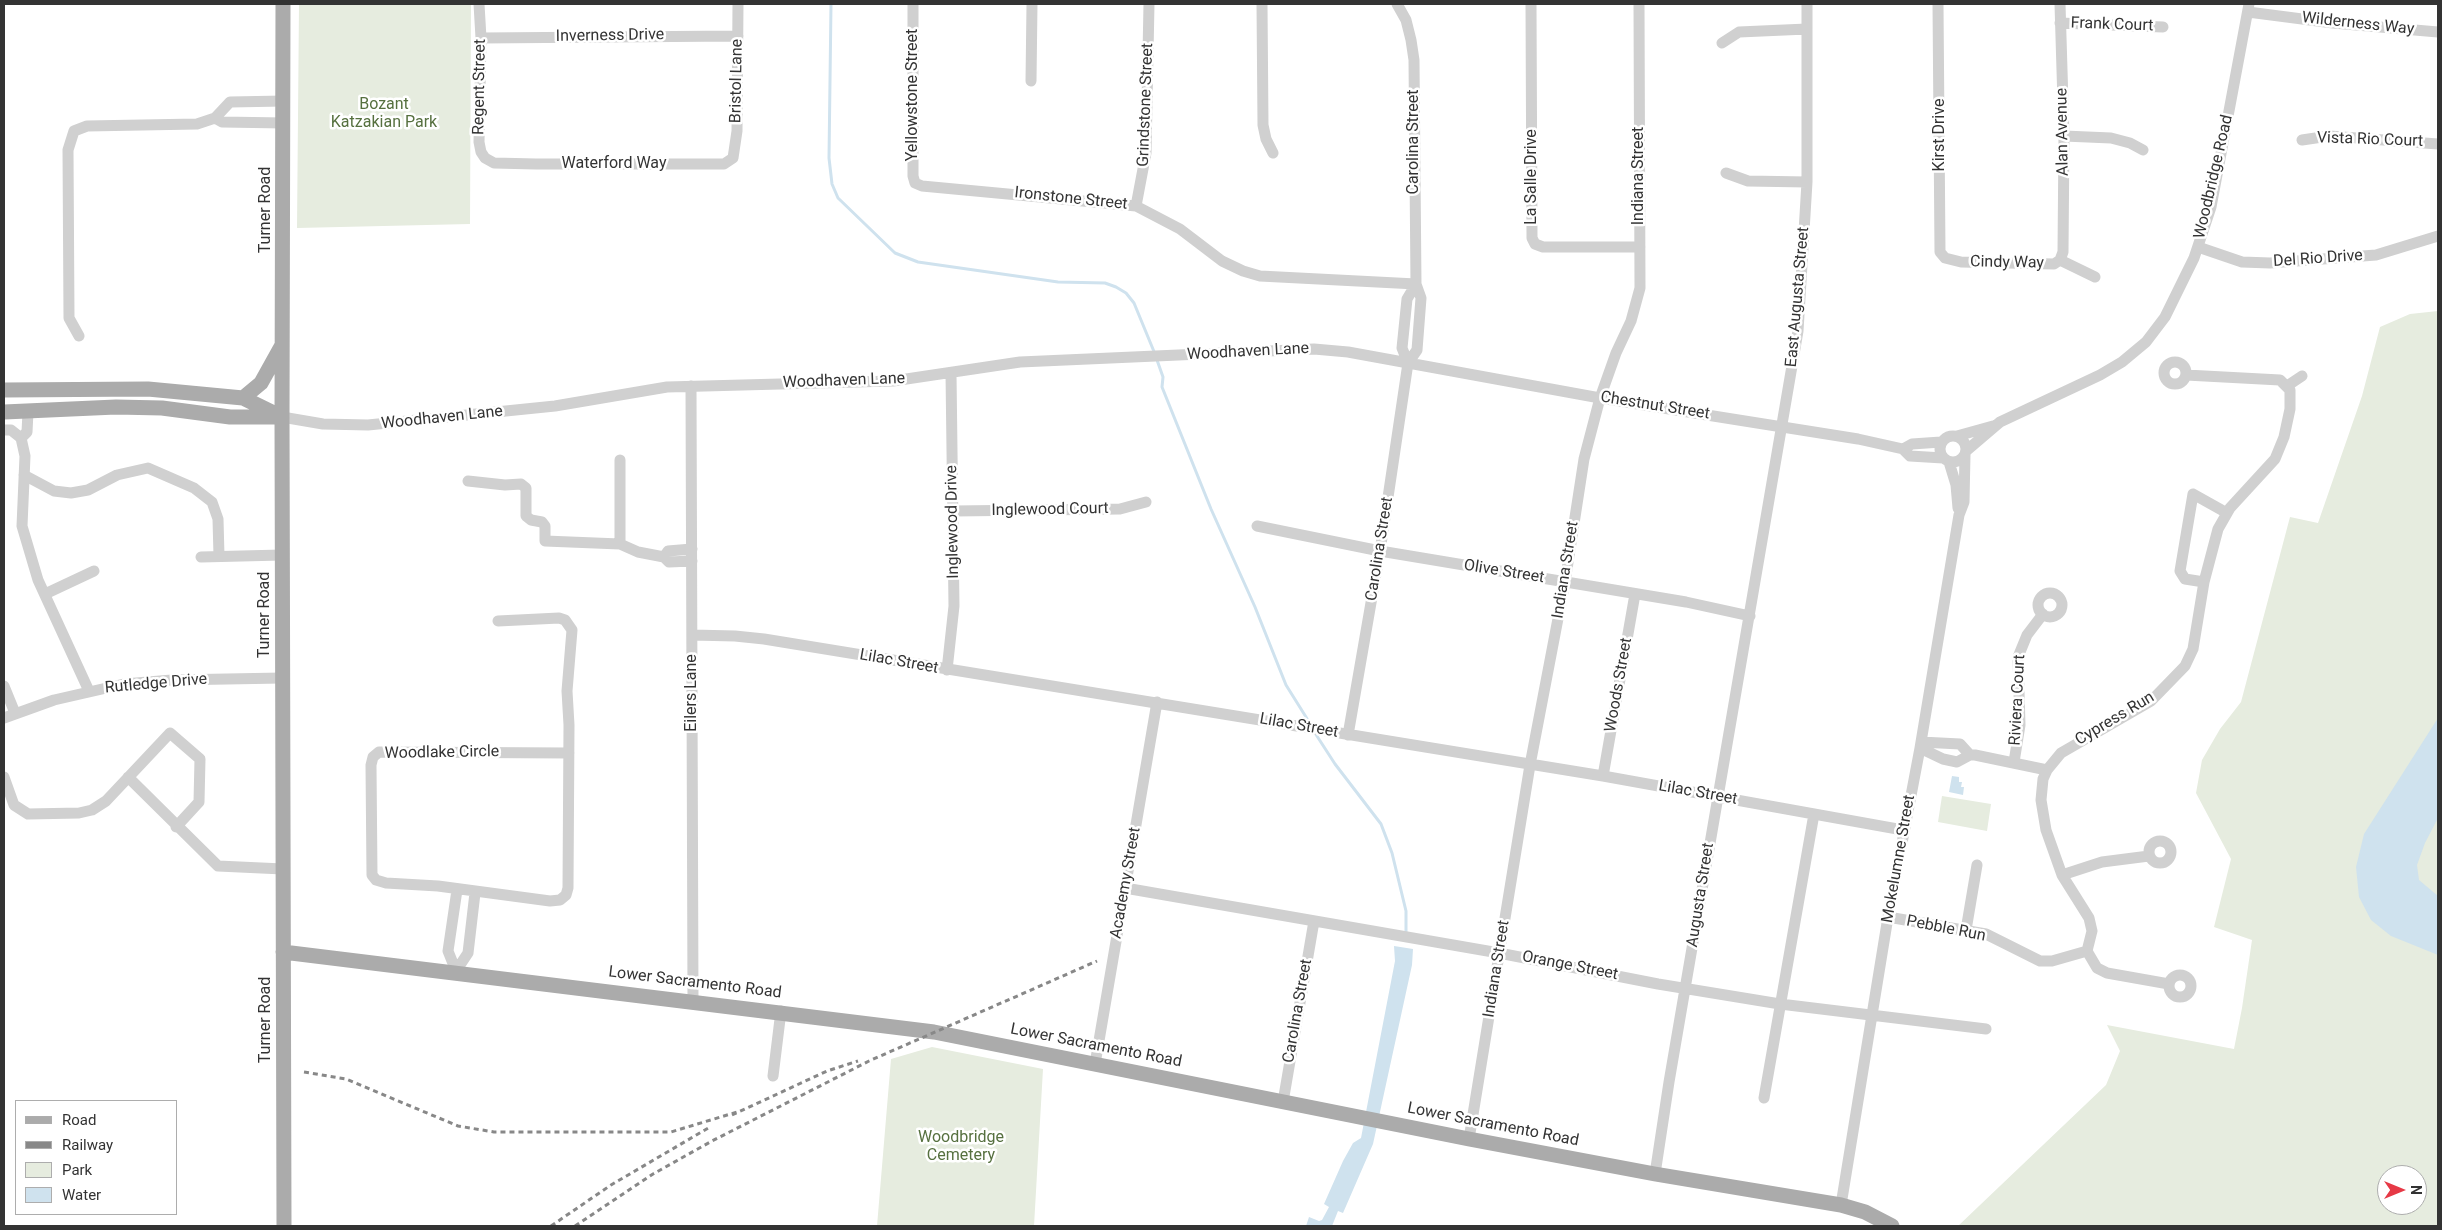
<!DOCTYPE html>
<style>
body{margin:0}
#map{position:relative;width:2442px;height:1230px;overflow:hidden;background:#fff;font-family:Roboto,sans-serif}
canvas{display:block}
.frame{position:absolute;inset:0;border:5px solid #333;pointer-events:none}
.legend{position:absolute;left:15px;top:1100px;width:162px;height:115px;box-sizing:border-box;background:#fff;border:1px solid #adadad;margin:0;padding:6px 9px;list-style:none;font-size:15px;color:#333}
.legend li{display:flex;align-items:center;gap:10px;height:25px}
.legend b{width:25px;border:1px solid #adadad}
.north{position:absolute;left:2377px;top:1165px;width:50px;height:50px;box-sizing:border-box;background:#fff;border:1px solid #adadad;border-radius:50%;rotate:90deg;font-size:14px;font-weight:700;line-height:20px;text-align:center;color:#333}
.north::after{content:'';display:block;margin:auto;width:18px;height:22px;background:#e63946;clip-path:polygon(50% 0,100% 100%,50% 72%,0 100%)}
</style>
<div id="map">
<canvas width="2442" height="1230"></canvas>
<div class="frame"></div>
<ul class="legend">
<li><b style="height:6px;background:#ababab"></b>Road</li>
<li><b style="height:6px;background:#888"></b>Railway</li>
<li><b style="height:14px;background:#e6ecdf"></b>Park</li>
<li><b style="height:14px;background:#cfe2ee"></b>Water</li>
</ul>
<div class="north">N</div>
</div>
<script>
const c = document.querySelector('canvas').getContext('2d');
c.lineJoin = 'round';
function fill(path, color) { c.fillStyle = color; c.fill(path, 'evenodd'); }
const toPath = rows => new Path2D(rows.map(r => 'M' + r).join(''));
function strokePath(path, color, width, dash) { c.strokeStyle = color; c.lineWidth = width; c.lineCap = dash ? 'butt' : 'round'; c.setLineDash(dash || []); c.stroke(path); }
function write(font, color, halo, rows, align = 'center') {
  c.font = font + ' Roboto,sans-serif'; c.lineWidth = 5; c.setLineDash([]); c.textBaseline = 'middle'; c.strokeStyle = halo; c.fillStyle = color; for (const [text, x, y, turn = 0] of rows) {
    c.save(); c.translate(x, y); c.rotate((+turn || 0) * Math.PI / 180); c.textAlign = isNaN(turn) ? turn : align; if (halo) c.strokeText(text, 0, 0); c.fillText(text, 0, 0); c.restore();
  }
}
const green = toPath([
 [299,4,471,4,470,224,297,228],
 [2438,311,2438,1226,1958,1226,2106,1085,2120,1051,2107,1025,2234,1049,2242,1008,2252,940,2214,927,2231,859,2196,793,2202,760,2220,729,2241,702,2290,517,2318,523,2362,396,2380,327,2410,314],
 [2387,1175,2417,1175,2417,1205,2387,1205],
 [1942,796,1991,804,1987,831,1938,822],
 [932,1047,1043,1069,1034,1226,877,1226,891,1059]
]);
const water = toPath([
 [2438,718,2438,818,2425,843,2417,865,2419,880,2438,896,2438,955,2391,936,2371,920,2359,897,2356,867,2364,834],
 [1952,776,1959,777,1959,782,1962,782,1961,787,1964,787,1963,795,1949,792],
 [1394,946,1413,949,1412,965,1373,1144,1343,1213,1338,1211,1332,1226,1306,1226,1309,1217,1319,1221,1322,1220,1329,1207,1324,1204,1343,1161,1353,1143,1361,1138,1395,961]
]);
const stream = toPath([
 [831,4,829,158,832,184,838,198,895,253,918,262,1058,282,1105,283,1116,287,1126,293,1134,303,1155,354],
 [1157,360,1163,377,1162,387,1211,509,1255,607,1286,685,1311,725],
 [1315,733,1335,764,1381,824,1392,853,1406,911,1406,934]
]);
const minor = toPath([
 [479,4,481,38,479,142,481,152,485,158,494,163,536,164,724,164,733,158,737,131,738,4],
 [913,4,913,176,915,183,922,186,1136,206,1180,229,1222,261,1243,271,1260,276,1416,284],
 [1262,4,1263,125,1266,139,1273,153],
 [1531,4,1532,238,1535,244,1543,247,1640,247],
 [1938,4,1940,252,1945,258,1961,262,2054,264,2060,260],
 [2060,4,2064,136,2063,252,2060,260],
 [2248,12,2333,23,2438,32],
 [2060,23,2163,27],
 [481,38,738,36],
 [1722,43,1739,32,1807,29],
 [1031,81,1032,4],
 [284,101,230,102,215,118,222,122,284,123],
 [2064,136,2111,138,2130,143,2143,150],
 [2302,140,2329,136,2438,144],
 [1726,173,1748,181,1807,182],
 [1136,206,1146,153,1149,4],
 [2198,247,2242,262,2270,263,2376,255,2438,236],
 [2060,260,2095,277],
 [79,336,69,318,68,150,74,131,87,126,197,124,215,118],
 '2164 373a11 11 0 1 1 22 0a11 11 0 1 1-22 0Z',
 [1408,363,1402,348,1407,299,1416,284],
 [691,386,693,1000],
 [2287,386,2302,376],
 [282,417,323,424,368,425,555,406,667,387,893,381,1020,362,1314,349,1348,352,1600,398,1858,439,1903,449,1910,456,1943,458],
 [4,430,11,430,21,438],
 '1940 449a13 13 0 1 1 26 0a13 13 0 1 1-26 0Z',
 [1957,436,1993,426],
 [21,438,25,456,22,526,38,580,89,691],
 [21,438,27,432,28,412],
 [1903,449,1912,444,1941,442],
 [1966,451,2000,422,2100,375,2122,362,2146,342,2165,317,2194,258,2211,207,2249,4],
 [620,460,620,544],
 [1949,462,1956,485,1958,508],
 [24,475,54,491,71,493,88,490,117,475,148,468,194,488,212,502,218,519,219,556],
 [468,481,505,485,521,484,526,488,526,516,531,520,542,522,545,526,545,541,620,544,638,552,664,557,669,562,692,561],
 [954,511,1120,509,1146,502],
 [1257,526,1380,551,1686,602,1750,616],
 [201,557,282,555],
 [664,557,668,551,692,549],
 [2204,582,2185,579,2180,571,2193,494,2227,513],
 '2038 605a12 12 0 1 1 24 0a12 12 0 1 1-24 0Z',
 [45,594,94,571],
 [498,621,559,618,565,620,572,630,567,691,569,725,568,888,566,895,560,900,550,901,438,886,386,883,376,880,372,875,371,765,373,757,379,752,569,753],
 [692,635,735,636,764,639,1603,776,1903,830],
 [947,670,954,606,951,373],
 [4,686,15,713],
 [4,718,54,700,124,684,172,680,282,678],
 [1348,735,1380,551,1408,363,1417,350,1421,298,1416,284,1414,60,1411,40,1406,20,1397,4],
 [1921,742,1960,744,1970,755],
 [1920,748,1943,759,1957,762,1970,755,1975,755,2047,770],
 [2014,762,2020,725,2018,657,2027,635,2043,614],
 [1603,776,1635,594],
 [4,777,14,805,28,814,79,813,92,810,106,801,170,733,200,759,199,802,176,827],
 [128,777,218,866,283,869],
 '2149 852a11 11 0 1 1 22 0a11 11 0 1 1-22 0Z',
 [2062,875,2102,862,2149,856],
 [1125,888,1499,953,1658,984,1780,1004,1986,1029],
 [1888,917,1986,934,2040,961,2052,961,2087,951],
 [1966,930,1977,865],
 [2087,951,2092,931,2089,918,2062,875,2046,830,2041,800,2043,779,2047,770,2061,753,2151,701,2185,666,2193,649,2204,582,2218,529,2230,508,2275,459,2284,437,2290,409,2290,390,2280,380,2186,375],
 [2087,951,2097,968,2107,973,2169,984],
 [456,971,448,951,457,890],
 [456,971,468,953,475,893],
 '2169 986a11 11 0 1 1 22 0a11 11 0 1 1-22 0Z',
 [1095,1064,1157,702],
 [773,1076,781,1011],
 [1764,1098,1814,814],
 [1283,1102,1314,921],
 [1469,1139,1530,765,1565,582,1584,459,1600,398,1616,353,1631,321,1640,288,1639,4],
 [1655,1174,1669,1082,1798,331,1807,182,1807,4],
 [1841,1205,1888,917,1920,748,1959,515,1964,502,1965,455]
]);
const major = toPath([
 [283,4,282,417,284,1226],
 [4,390,148,389,243,398,282,417],
 [243,398,261,383,281,347],
 [4,412,116,407,162,408,230,417,278,417],
 [283,952,934,1032,1469,1139,1655,1174,1841,1205,1865,1212,1892,1226]
]);
const rail = toPath([
 [304,1072,346,1079,458,1126,494,1132,671,1132,737,1112],
 [732,1115,827,1071,858,1061],
 [551,1226,611,1185,710,1127],
 [575,1226,653,1174,712,1141,869,1061,1097,961]
]);
const streetNames = [
 ["Wilderness Way",2358,24,6],
 ["Frank Court",2112,25,2],
 ["Inverness Drive",610,36,-1],
 ["Bristol Lane",737,81,-89],
 ["Regent Street",480,87,-89],
 ["Yellowstone Street",913,95,-90],
 ["Grindstone Street",1146,105,-88],
 ["Alan Avenue",2063,132,-91],
 ["Kirst Drive",1940,135,-90],
 ["Vista Rio Court",2370,140,2],
 ["Carolina Street",1414,142,-90],
 ["Waterford Way",614,164],
 ["Indiana Street",1639,176,-90],
 ["La Salle Drive",1532,177,-90],
 ["Woodbridge Road",2214,177,-77],
 ["Ironstone Street",1071,199,6],
 ["Turner Road",266,210,-90],
 ["Del Rio Drive",2318,259,-4],
 ["Cindy Way",2007,263,1],
 ["East Augusta Street",1798,297,-85],
 ["Woodhaven Lane",1248,352,-3],
 ["Woodhaven Lane",844,381,-2],
 ["Chestnut Street",1655,406,9],
 ["Woodhaven Lane",442,418,-6],
 ["Inglewood Court",1050,510,-1],
 ["Inglewood Drive",953,522,-91],
 ["Carolina Street",1380,549,-81],
 ["Indiana Street",1566,570,-81],
 ["Olive Street",1504,572,9],
 ["Turner Road",265,615,-90],
 ["Lilac Street",899,662,10],
 ["Rutledge Drive",156,684,-5],
 ["Woods Street",1619,685,-80],
 ["Eilers Lane",692,693,-90],
 ["Riviera Court",2018,700,-87],
 ["Cypress Run",2115,719,-31],
 ["Lilac Street",1299,726,10],
 ["Woodlake Circle",442,753,-1],
 ["Lilac Street",1698,793,10],
 ["Mokelumne Street",1899,859,-80],
 ["Academy Street",1126,883,-80],
 ["Augusta Street",1701,895,-81],
 ["Pebble Run",1946,929,11],
 ["Orange Street",1570,966,11],
 ["Indiana Street",1497,969,-81],
 ["Lower Sacramento Road",695,983,7],
 ["Carolina Street",1298,1011,-80],
 ["Turner Road",266,1020,-90],
 ["Lower Sacramento Road",1096,1046,11],
 ["Lower Sacramento Road",1493,1125,11]
];
const parkNames = [
 ["Bozant",384,105],
 ["Katzakian Park",384,123],
 ["Woodbridge",961,1138],
 ["Cemetery",961,1156]
];
fill(green, '#e6ecdf');
fill(water, '#cfe2ee');
strokePath(stream, '#cfe2ee', 3);
strokePath(minor, '#d0d0d0', 11);
strokePath(major, '#ababab', 15);
strokePath(rail, '#888', 3, [5, 4]);
write('16px', '#333', '#fff', streetNames);
write('16px', '#56703f', '#fff', parkNames);
</script>
